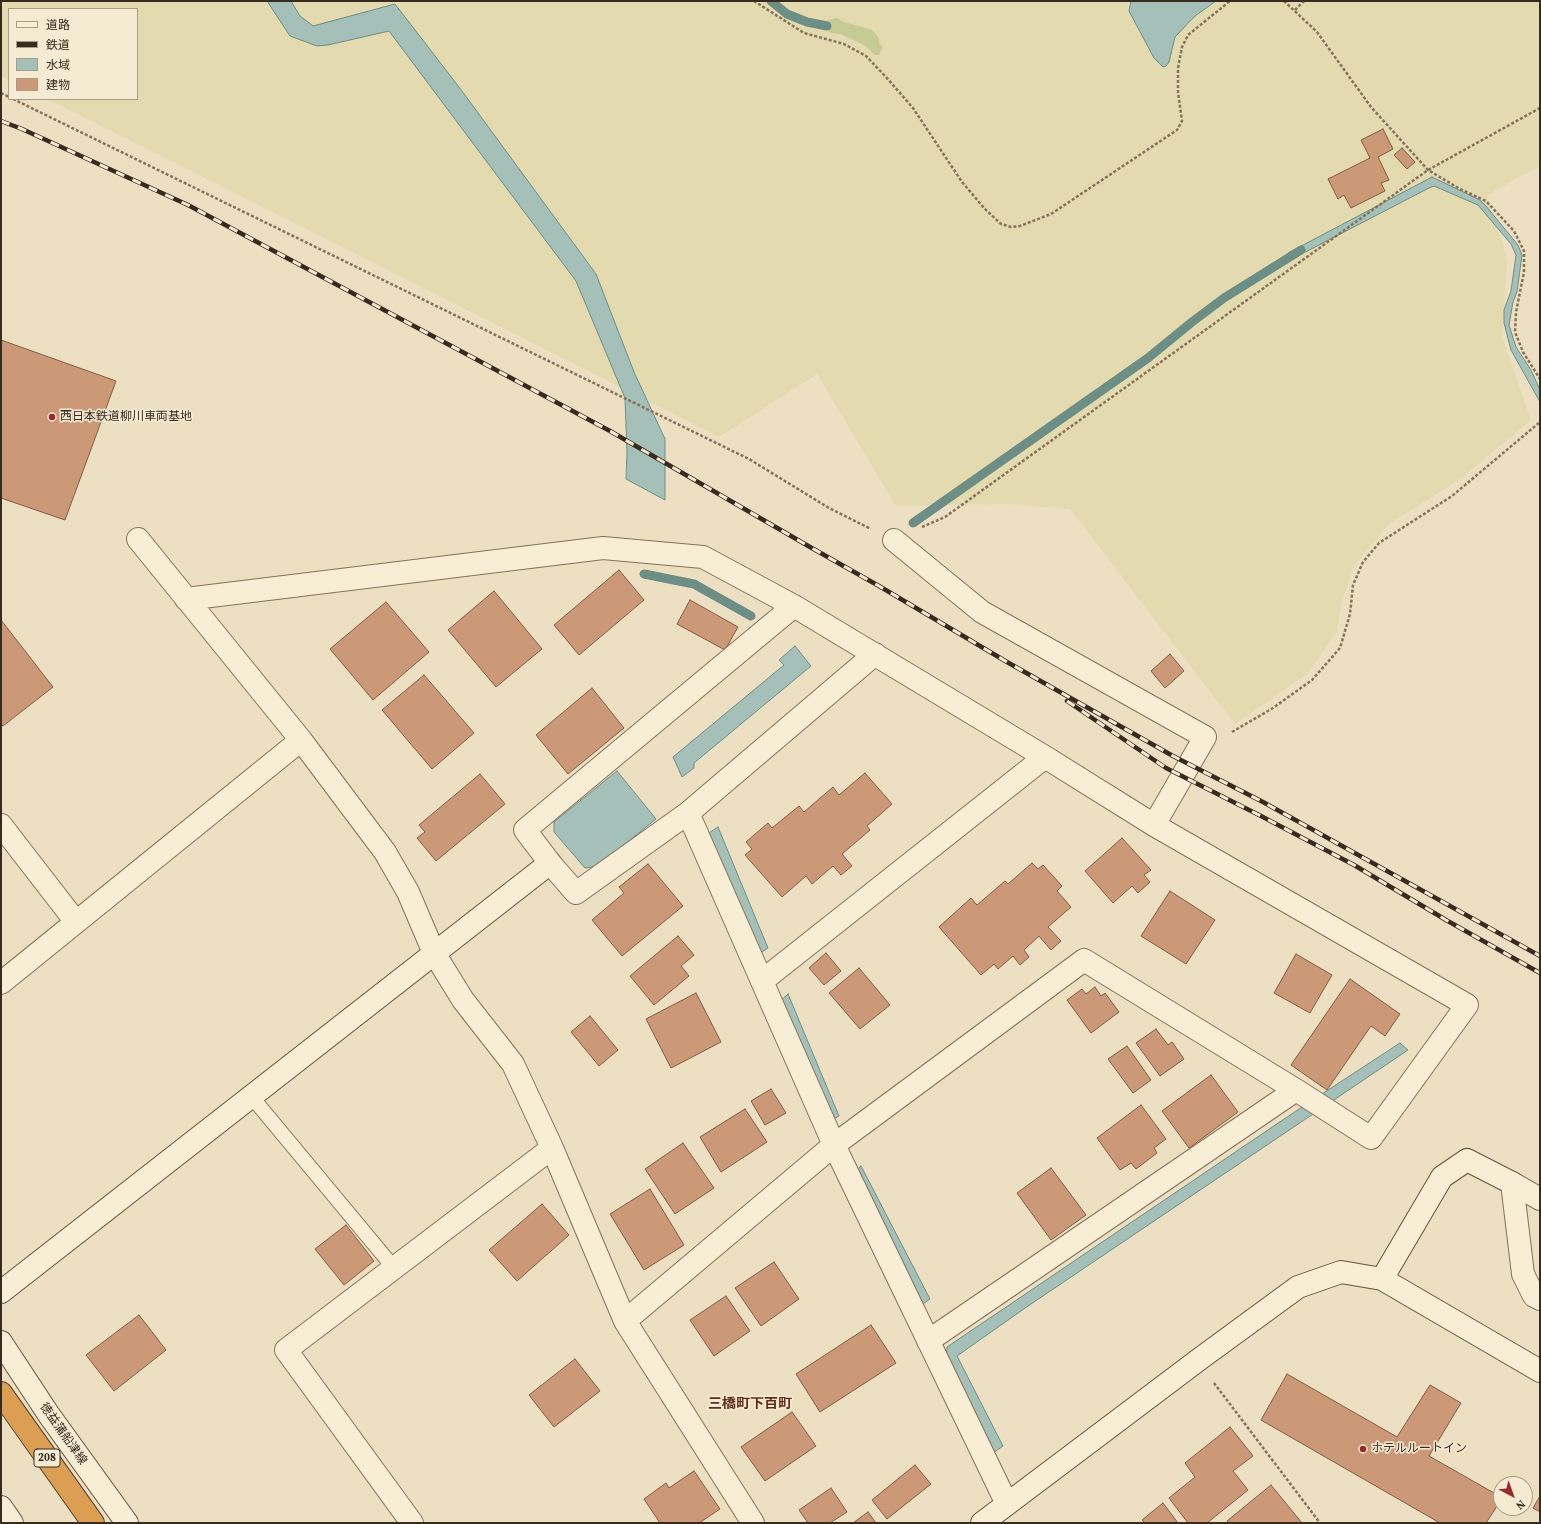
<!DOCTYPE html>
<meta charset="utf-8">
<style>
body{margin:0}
#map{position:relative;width:1541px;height:1524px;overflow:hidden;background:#ede0c2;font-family:"Source Serif 4","Noto Sans JP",serif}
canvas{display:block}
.frame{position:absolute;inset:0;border:2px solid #372a1e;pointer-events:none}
.legend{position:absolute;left:8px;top:8px;width:130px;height:92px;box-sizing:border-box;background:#f5ead2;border:1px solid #a99d8a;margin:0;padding:5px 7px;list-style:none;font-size:12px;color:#372a1e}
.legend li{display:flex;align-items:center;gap:8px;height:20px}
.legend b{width:20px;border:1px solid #a99d8a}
.north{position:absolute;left:1493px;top:1476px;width:40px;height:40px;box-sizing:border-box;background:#f5ead2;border:1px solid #a99d8a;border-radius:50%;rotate:139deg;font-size:11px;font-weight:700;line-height:16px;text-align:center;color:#372a1e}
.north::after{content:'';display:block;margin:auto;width:14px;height:18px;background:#962a2d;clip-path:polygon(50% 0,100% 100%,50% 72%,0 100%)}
</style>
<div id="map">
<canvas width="1541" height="1524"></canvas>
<div class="frame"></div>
<ul class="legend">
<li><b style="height:5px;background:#f8edd5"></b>道路</li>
<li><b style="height:5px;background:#372a1e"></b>鉄道</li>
<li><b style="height:11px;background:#a5c0b8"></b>水域</li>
<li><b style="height:11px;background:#cb9978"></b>建物</li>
</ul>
<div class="north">N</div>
</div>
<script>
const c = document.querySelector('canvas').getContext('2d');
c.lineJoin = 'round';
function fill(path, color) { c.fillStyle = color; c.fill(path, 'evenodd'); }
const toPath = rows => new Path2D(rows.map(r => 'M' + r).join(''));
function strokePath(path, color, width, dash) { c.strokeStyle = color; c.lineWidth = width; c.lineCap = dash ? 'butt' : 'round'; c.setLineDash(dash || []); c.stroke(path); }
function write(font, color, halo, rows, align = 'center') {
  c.font = font + ' "Source Serif 4","Noto Sans JP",serif'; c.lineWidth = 3; c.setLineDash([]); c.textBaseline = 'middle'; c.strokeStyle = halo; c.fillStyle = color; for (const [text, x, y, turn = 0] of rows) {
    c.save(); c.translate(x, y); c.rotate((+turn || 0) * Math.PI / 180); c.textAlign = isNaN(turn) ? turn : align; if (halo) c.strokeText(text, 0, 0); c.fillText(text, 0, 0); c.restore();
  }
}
const farmland = toPath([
 [1,1,1540,1,1540,166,1487,195,1504,248,1507,265,1502,337,1531,420,1459,480,1389,524,1353,567,1341,606,1337,632,1307,674,1235,724,1070,509,1006,504,896,506,817,374,719,437,48,99,137,99,137,9,9,9,9,80,1,76]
]);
const green = toPath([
 [837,18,844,22,872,30,879,39,879,43,883,47,879,55,875,55,864,45,840,34,831,33,827,30,828,20]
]);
const water = toPath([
 [267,1,291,1,300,16,313,26,395,4,462,91,596,274,634,372,665,439,665,500,626,479,627,452,625,398,576,281,389,31,328,45,317,46,290,36,267,1],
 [1131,1,1216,1,1195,16,1175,37,1169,62,1166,66,1163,67,1154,58,1129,11,1131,1],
 [1432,177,1480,200,1486,206,1518,245,1522,255,1517,292,1513,302,1509,325,1516,347,1531,370,1540,390,1540,402,1511,350,1504,323,1504,310,1511,291,1516,255,1511,244,1478,205,1434,186,1427,189,1292,259,1288,253,1432,177],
 [795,646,811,666,694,763,694,768,682,777,673,757,784,665,779,660,795,646],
 [617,771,656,819,598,866,585,868,554,832,554,822,617,771],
 [718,827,768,948,759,954,709,833,718,827],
 [788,994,839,1116,830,1121,779,1002,788,994],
 [1400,1043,1408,1050,1028,1306,957,1356,1003,1446,993,1453,946,1358,947,1347,1296,1111,1400,1043],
 [861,1166,930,1299,920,1306,853,1173,861,1166]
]);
const stream = toPath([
 [771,1,787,14,807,22,827,26],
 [913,523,1148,358,1192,322,1224,298,1301,250],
 [644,574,694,584,751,616]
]);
const building = toPath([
 [1383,129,1393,149,1378,157,1389,180,1381,183,1385,191,1351,208,1344,195,1338,199,1328,179,1370,158,1361,140,1383,129],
 [1402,148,1415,162,1407,169,1394,155,1402,148],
 [1,340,116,381,65,520,1,498,1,340],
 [619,570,644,600,579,655,554,625,619,570],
 [494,591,542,649,496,687,448,630,494,591],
 [690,600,738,627,725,650,677,624,690,600],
 [386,602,429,652,373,700,330,649,386,602],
 [1,620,53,687,3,726,1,724,1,620],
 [1170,654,1184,671,1165,688,1151,671,1170,654],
 [424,675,474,733,432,769,382,710,424,675],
 [592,688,624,728,568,774,536,735,592,688],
 [865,773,892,804,867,826,870,830,842,854,852,866,841,875,833,866,812,884,806,876,782,897,745,855,752,849,746,842,768,823,772,828,799,806,804,812,833,787,839,795,865,773],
 [480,774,505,804,436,861,417,838,425,832,419,825,480,774],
 [1122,838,1151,870,1144,875,1150,882,1138,893,1132,886,1113,903,1085,871,1122,838],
 [1032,863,1038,869,1043,865,1062,886,1057,891,1071,907,1048,927,1061,941,1051,950,1039,936,1024,950,1029,957,1020,965,1013,956,998,969,994,964,981,975,939,927,971,898,977,905,1005,881,1008,884,1032,863],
 [648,864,683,906,622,956,592,920,624,893,619,887,648,864],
 [1170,891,1215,920,1186,964,1141,936,1170,891],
 [678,936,694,955,681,966,689,976,654,1005,630,976,678,936],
 [826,953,841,971,824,985,809,968,826,953],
 [1296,954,1332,975,1310,1013,1274,993,1296,954],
 [859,968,890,1005,860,1029,829,993,859,968],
 [1350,979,1400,1014,1385,1036,1371,1026,1327,1090,1291,1065,1350,979],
 [1095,987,1101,996,1105,993,1119,1012,1091,1033,1067,1000,1082,989,1086,994,1095,987],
 [696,993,721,1042,671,1068,646,1019,696,993],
 [590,1016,618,1050,599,1066,571,1032,590,1016],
 [1156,1029,1168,1045,1172,1042,1184,1059,1160,1076,1136,1043,1156,1029],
 [1127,1046,1151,1080,1133,1093,1108,1059,1127,1046],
 [1211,1075,1238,1112,1189,1148,1162,1111,1211,1075],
 [771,1089,786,1113,765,1125,751,1101,771,1089],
 [1141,1105,1166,1139,1154,1148,1157,1153,1136,1169,1131,1163,1120,1170,1097,1138,1141,1105],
 [745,1109,767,1142,721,1172,700,1137,745,1109],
 [683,1143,714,1188,675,1214,645,1169,683,1143],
 [1051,1168,1086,1215,1051,1240,1017,1193,1051,1168],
 [650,1189,684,1245,644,1270,610,1214,650,1189],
 [542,1204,569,1235,517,1281,489,1250,542,1204],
 [346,1225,374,1261,344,1285,315,1249,346,1225],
 [774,1262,799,1299,761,1326,735,1288,774,1262],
 [726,1296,750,1331,714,1356,690,1320,726,1296],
 [139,1315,166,1350,114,1391,86,1355,139,1315],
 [871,1325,896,1363,820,1412,796,1374,871,1325],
 [575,1359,600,1391,554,1427,529,1395,575,1359],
 [1287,1374,1397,1437,1430,1385,1461,1403,1429,1456,1501,1497,1501,1500,1486,1523,1440,1523,1261,1420,1287,1374],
 [792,1412,816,1446,765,1481,741,1447,792,1412],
 [1230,1427,1253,1456,1233,1471,1248,1490,1207,1523,1188,1523,1169,1498,1195,1477,1185,1463,1230,1427],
 [915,1465,931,1484,887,1519,872,1500,915,1465],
 [694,1471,720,1509,699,1523,660,1523,644,1499,666,1483,669,1488,694,1471],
 [1271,1485,1302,1523,1229,1523,1227,1521,1271,1485],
 [831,1488,847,1512,830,1523,808,1523,799,1510,831,1488],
 [1540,1496,1540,1512,1533,1508,1540,1496],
 [1163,1503,1178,1523,1145,1523,1142,1520,1163,1503],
 [868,1512,876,1523,853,1523,868,1512]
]);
const path = toPath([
 [754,1,804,33,844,44,866,56,886,77,913,108,962,182,984,208,1001,224,1011,227,1020,226,1051,214,1177,130,1182,121,1178,92,1178,68,1182,47,1188,35,1230,1],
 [1284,1,1317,32,1371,107,1428,170,1460,189,1486,201,1514,231,1524,251,1524,272,1516,312,1515,332,1523,352,1540,379],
 [1295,10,1304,1],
 [1,93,9,97],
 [13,99,749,459,829,508,871,529],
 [922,527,945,517,1428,170,1540,108],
 [1232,732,1273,708,1312,680,1340,648,1350,614,1353,585,1363,562,1379,543,1452,496,1540,422],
 [1214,1383,1320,1523]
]);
const lane = toPath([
 [251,1096,394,1268]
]);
const street = toPath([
 [138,539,301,740,385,852,408,892,434,953,463,1000,513,1064,552,1148,625,1321,753,1523],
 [894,540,982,612,1205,737,1154,825],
 [186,599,603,548,703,557,794,606,1045,757,1154,825,1467,1005,1371,1138,1296,1090,1084,960,834,1145,625,1321],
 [794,606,525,830,550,863,576,893,688,813,875,654],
 [688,813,834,1145,1007,1504],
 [1,825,76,922],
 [762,981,1045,757],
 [1,983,301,740],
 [1512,1183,1523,1274,1534,1296,1540,1299],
 [1512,1183,1540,1199],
 [928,1341,1296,1090],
 [412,1523,286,1350,552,1148]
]);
const secondary = toPath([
 [1382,1279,1442,1177,1467,1160,1512,1183],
 [1,1292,550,863],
 [1,1342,49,1415,127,1523],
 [1,1507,12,1523],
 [982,1523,1201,1358,1298,1287,1341,1272,1382,1279,1540,1371]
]);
const highway = toPath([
 [1,1393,93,1523]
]);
const rail = toPath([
 [1,121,22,129,188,205,610,431,810,547,879,586,1007,662,1173,756,1263,802,1540,956],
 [1067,701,1166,768,1261,816,1354,865,1446,920,1540,973]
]);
const markers = [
 [52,417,4,"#962a2d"],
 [1363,1449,4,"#962a2d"]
];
const shields = [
 [47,1458,26]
];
const shieldNames = [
 ["208",47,1458]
];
const poiNames = [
 ["西日本鉄道柳川車両基地",60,417],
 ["ホテルルートイン",1371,1449]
];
const streetNames = [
 ["徳益蒲船津線",63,1434,55]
];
const quarterNames = [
 ["三橋町下百町",750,1404]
];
fill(farmland, '#e3dab0');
fill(green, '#c6cb96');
fill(water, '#a5c0b8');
strokePath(water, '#6c8e85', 1);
strokePath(stream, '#6c8e85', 9);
fill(building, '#cb9978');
strokePath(building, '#865a40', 1);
strokePath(lane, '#87715a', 16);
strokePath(street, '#87715a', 24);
strokePath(secondary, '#69523d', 24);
strokePath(highway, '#553f2e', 24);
strokePath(path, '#87715a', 2.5, [3, 2]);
strokePath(lane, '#f8edd5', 14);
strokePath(street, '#f8edd5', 22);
strokePath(secondary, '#f8edd5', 22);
strokePath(highway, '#dc9e53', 22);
strokePath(rail, '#372a1e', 4.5);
strokePath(rail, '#f5ead2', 3, [9]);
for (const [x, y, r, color] of markers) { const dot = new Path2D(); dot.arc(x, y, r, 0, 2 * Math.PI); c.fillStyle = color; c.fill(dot); strokePath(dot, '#f5ead2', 1.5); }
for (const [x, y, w] of shields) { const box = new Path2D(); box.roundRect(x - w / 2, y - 9, w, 18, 3); c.fillStyle = '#f5ead2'; c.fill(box); strokePath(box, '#372a1e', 1); }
write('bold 11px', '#372a1e', null, shieldNames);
write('12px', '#372a1e', '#f5ead2', poiNames, 'left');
write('12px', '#372a1e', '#f5ead2', streetNames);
write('bold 14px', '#632b1d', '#f5ead2', quarterNames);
</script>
